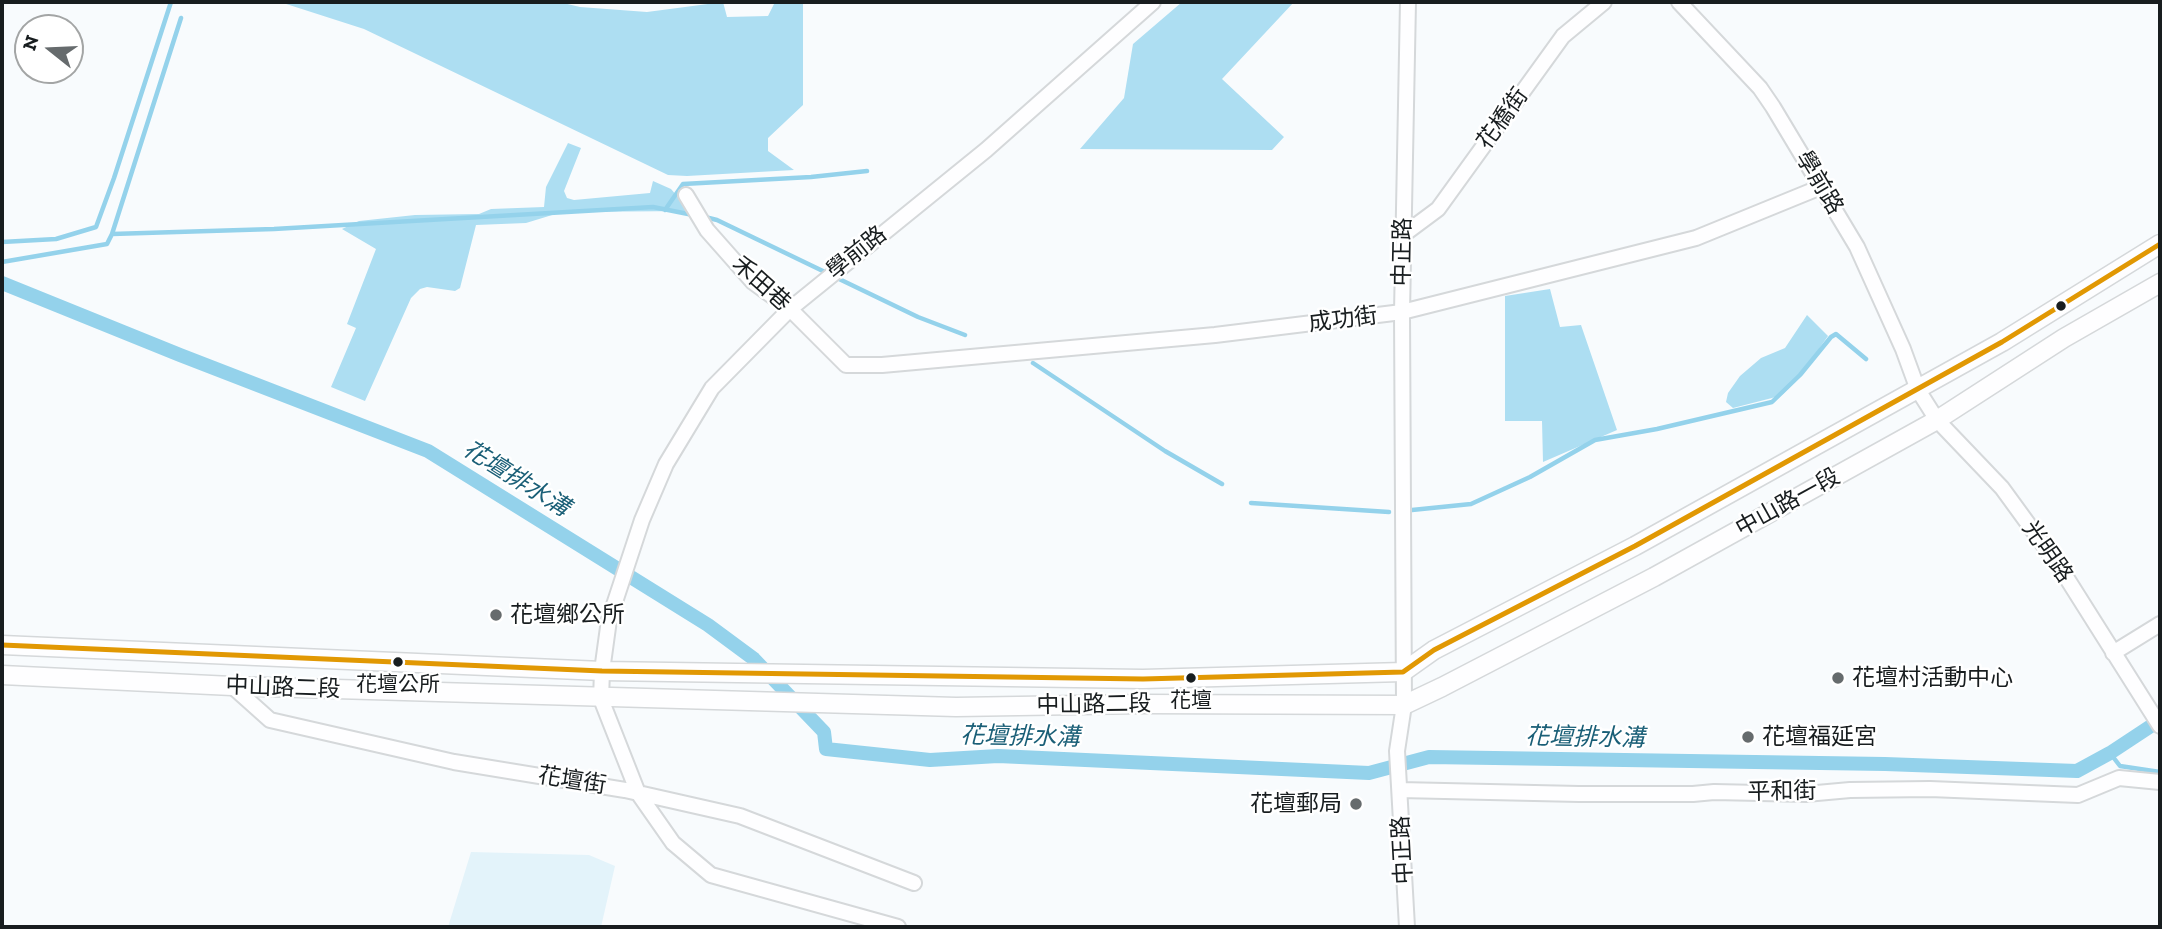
<!DOCTYPE html>
<meta charset="utf-8">
<style>
body{margin:0}
#map{position:relative;width:2162px;height:929px;overflow:hidden;background:#f8fbfd;font-family:"Zilla Slab",serif}
canvas{display:block}
.frame{position:absolute;inset:0;border:4px solid #181d1f;pointer-events:none}
.north{position:absolute;left:14px;top:14px;width:70px;height:70px;box-sizing:border-box;background:#fff;border:2px solid #a3a5a5;border-radius:50%;rotate:288deg;font-size:19px;font-weight:700;line-height:28px;text-align:center;color:#181d1f}
.north::after{content:'';display:block;margin:auto;width:24px;height:32px;background:#666b6d;clip-path:polygon(50% 0,100% 100%,50% 72%,0 100%)}
</style>
<div id="map">
<canvas width="2162" height="929"></canvas>
<div class="frame"></div>
<div class="north">N</div>
</div>
<script>
const c = document.querySelector('canvas').getContext('2d');
c.lineJoin = 'round';
function fill(path, color) { c.fillStyle = color; c.fill(path, 'evenodd'); }
const toPath = rows => new Path2D(rows.map(r => 'M' + r).join(''));
function strokePath(path, color, width, dash) { c.strokeStyle = color; c.lineWidth = width; c.lineCap = dash ? 'butt' : 'round'; c.setLineDash(dash || []); c.stroke(path); }
function write(font, color, halo, rows, align = 'center') {
  c.font = font + ' "Zilla Slab","Noto Sans TC",serif'; c.lineWidth = 5; c.setLineDash([]); c.textBaseline = 'middle'; c.strokeStyle = halo; c.fillStyle = color; for (const [text, x, y, turn = 0] of rows) {
    c.save(); c.translate(x, y); c.rotate((+turn || 0) * Math.PI / 180); c.textAlign = isNaN(turn) ? turn : align; if (halo) c.strokeText(text, 0, 0); c.fillText(text, 0, 0); c.restore();
  }
}
const green = toPath([
 [471,852,589,855,615,866,601,927,448,927]
]);
const forest = toPath([
 [280,2,559,2,580,7,647,12,723,2,727,17,768,16,775,2,803,2,803,105,768,138,768,151,794,170,687,176,668,175,364,29],
 [1182,2,1294,2,1222,79,1284,137,1272,150,1080,149,1124,98,1133,44],
 [568,143,581,148,564,191,567,198,574,200,650,193,653,181,671,189,690,211,562,212,526,223,476,225,460,288,455,291,427,287,420,289,411,298,365,401,331,387,356,328,347,324,376,249,342,229,359,221,415,215,479,214,491,209,544,207,546,187],
 [1550,289,1560,327,1581,325,1617,430,1543,462,1542,421,1505,421,1505,296],
 [1807,315,1828,336,1799,377,1783,394,1772,398,1733,408,1726,402,1728,393,1740,376,1761,358,1785,348]
]);
const stream = toPath([
 [665,210,683,184,811,177,867,171],
 [705,217,717,220,827,273],
 [112,234,181,18],
 [2,242,56,239,96,227,114,178,171,2],
 [2,262,107,244,112,234,274,229,653,207,693,215],
 [835,277,918,317,965,335],
 [1033,363,1165,451,1222,484],
 [1251,503,1389,512],
 [1412,510,1471,504,1530,477,1595,440,1657,429,1772,402,1800,375,1831,337,1836,334,1866,359],
 [2110,753,2120,766,2160,772]
]);
const canal = toPath([
 [2,283,180,355,428,451,708,625,754,659,824,732,826,749,930,760,998,756,1369,773,1429,757,1885,764,2077,771,2110,753,2160,720]
]);
const minor = toPath([
 [1679,2,1760,88,1773,107,1857,247,1903,349,1918,390,1937,420,2002,488,2061,569,2160,726],
 [686,195,707,230,753,282,790,309,846,365,882,365,1215,335,1402,312,1696,238,1821,187],
 [1403,235,1438,209,1563,36,1604,2],
 [2113,653,2160,624],
 [232,686,270,720,454,762,625,790,740,816,914,883],
 [1400,790,1579,794,1693,794,1714,792,1806,794,1850,790,1930,789,2078,795,2119,778,2160,782],
 [898,927,711,875,673,843,638,793,601,699,602,671,609,620,642,520,666,464,712,388,790,309,986,150,1153,2],
 [1407,927,1397,751,1404,705,1402,312,1408,2]
]);
const major = toPath([
 [2,645,602,671,1143,679,1403,672,1434,650,1635,546,2002,342,2160,244],
 [2,675,232,686,956,707,1143,704,1404,705,1442,687,1654,577,1937,420,2064,338,2160,283]
]);
const bus1 = toPath([
 [2,645,602,671,1143,679,1403,672,1434,650,1635,546,2002,342,2160,244]
]);
const markers = [
 [2061,306,6,"#181d1f"],
 [496,615,7,"#666b6d"],
 [398,662,6,"#181d1f"],
 [1191,678,6,"#181d1f"],
 [1838,678,7,"#666b6d"],
 [1748,737,7,"#666b6d"],
 [1356,804,7,"#666b6d"]
];
const busNames = [
 ["花壇公所",398,685],
 ["花壇",1191,701]
];
const streetNames = [
 ["花橋街",1503,119,-54],
 ["學前路",1819,183,59],
 ["中正路",1403,252,-89],
 ["學前路",857,253,-39],
 ["禾田巷",761,284,42],
 ["成功街",1343,320,-7],
 ["中山路一段",1788,503,-29],
 ["光明路",2047,552,55],
 ["中山路二段",283,688,2],
 ["中山路二段",1094,705,-1],
 ["花壇街",572,781,9],
 ["平和街",1782,792,-1],
 ["中正路",1403,850,-93]
];
const poiNames = [
 ["花壇鄉公所",510,615],
 ["花壇村活動中心",1852,678],
 ["花壇福延宮",1762,737],
 ["花壇郵局",1342,804,"right"]
];
const waterNames = [
 ["花壇排水溝",516,479,32],
 ["花壇排水溝",1020,737,1],
 ["花壇排水溝",1585,738,1]
];
fill(green, '#e3f3fa');
fill(forest, '#addef2');
strokePath(stream, '#94d2eb', 4.5);
strokePath(canal, '#94d2eb', 14);
strokePath(minor, '#d5d8da', 18);
strokePath(major, '#d5d8da', 21);
strokePath(minor, '#fefeff', 14);
strokePath(major, '#fefeff', 18);
strokePath(bus1, '#e19803', 5);
for (const [x, y, r, color] of markers) { const dot = new Path2D(); dot.arc(x, y, r, 0, 2 * Math.PI); c.fillStyle = color; c.fill(dot); strokePath(dot, '#fff', 2.5); }
write('21px', '#181d1f', '#fff', busNames);
write('23px', '#181d1f', '#fff', streetNames);
write('23px', '#181d1f', '#fff', poiNames, 'left');
write('italic 24px', '#1a5f77', '#fff', waterNames);
</script>
